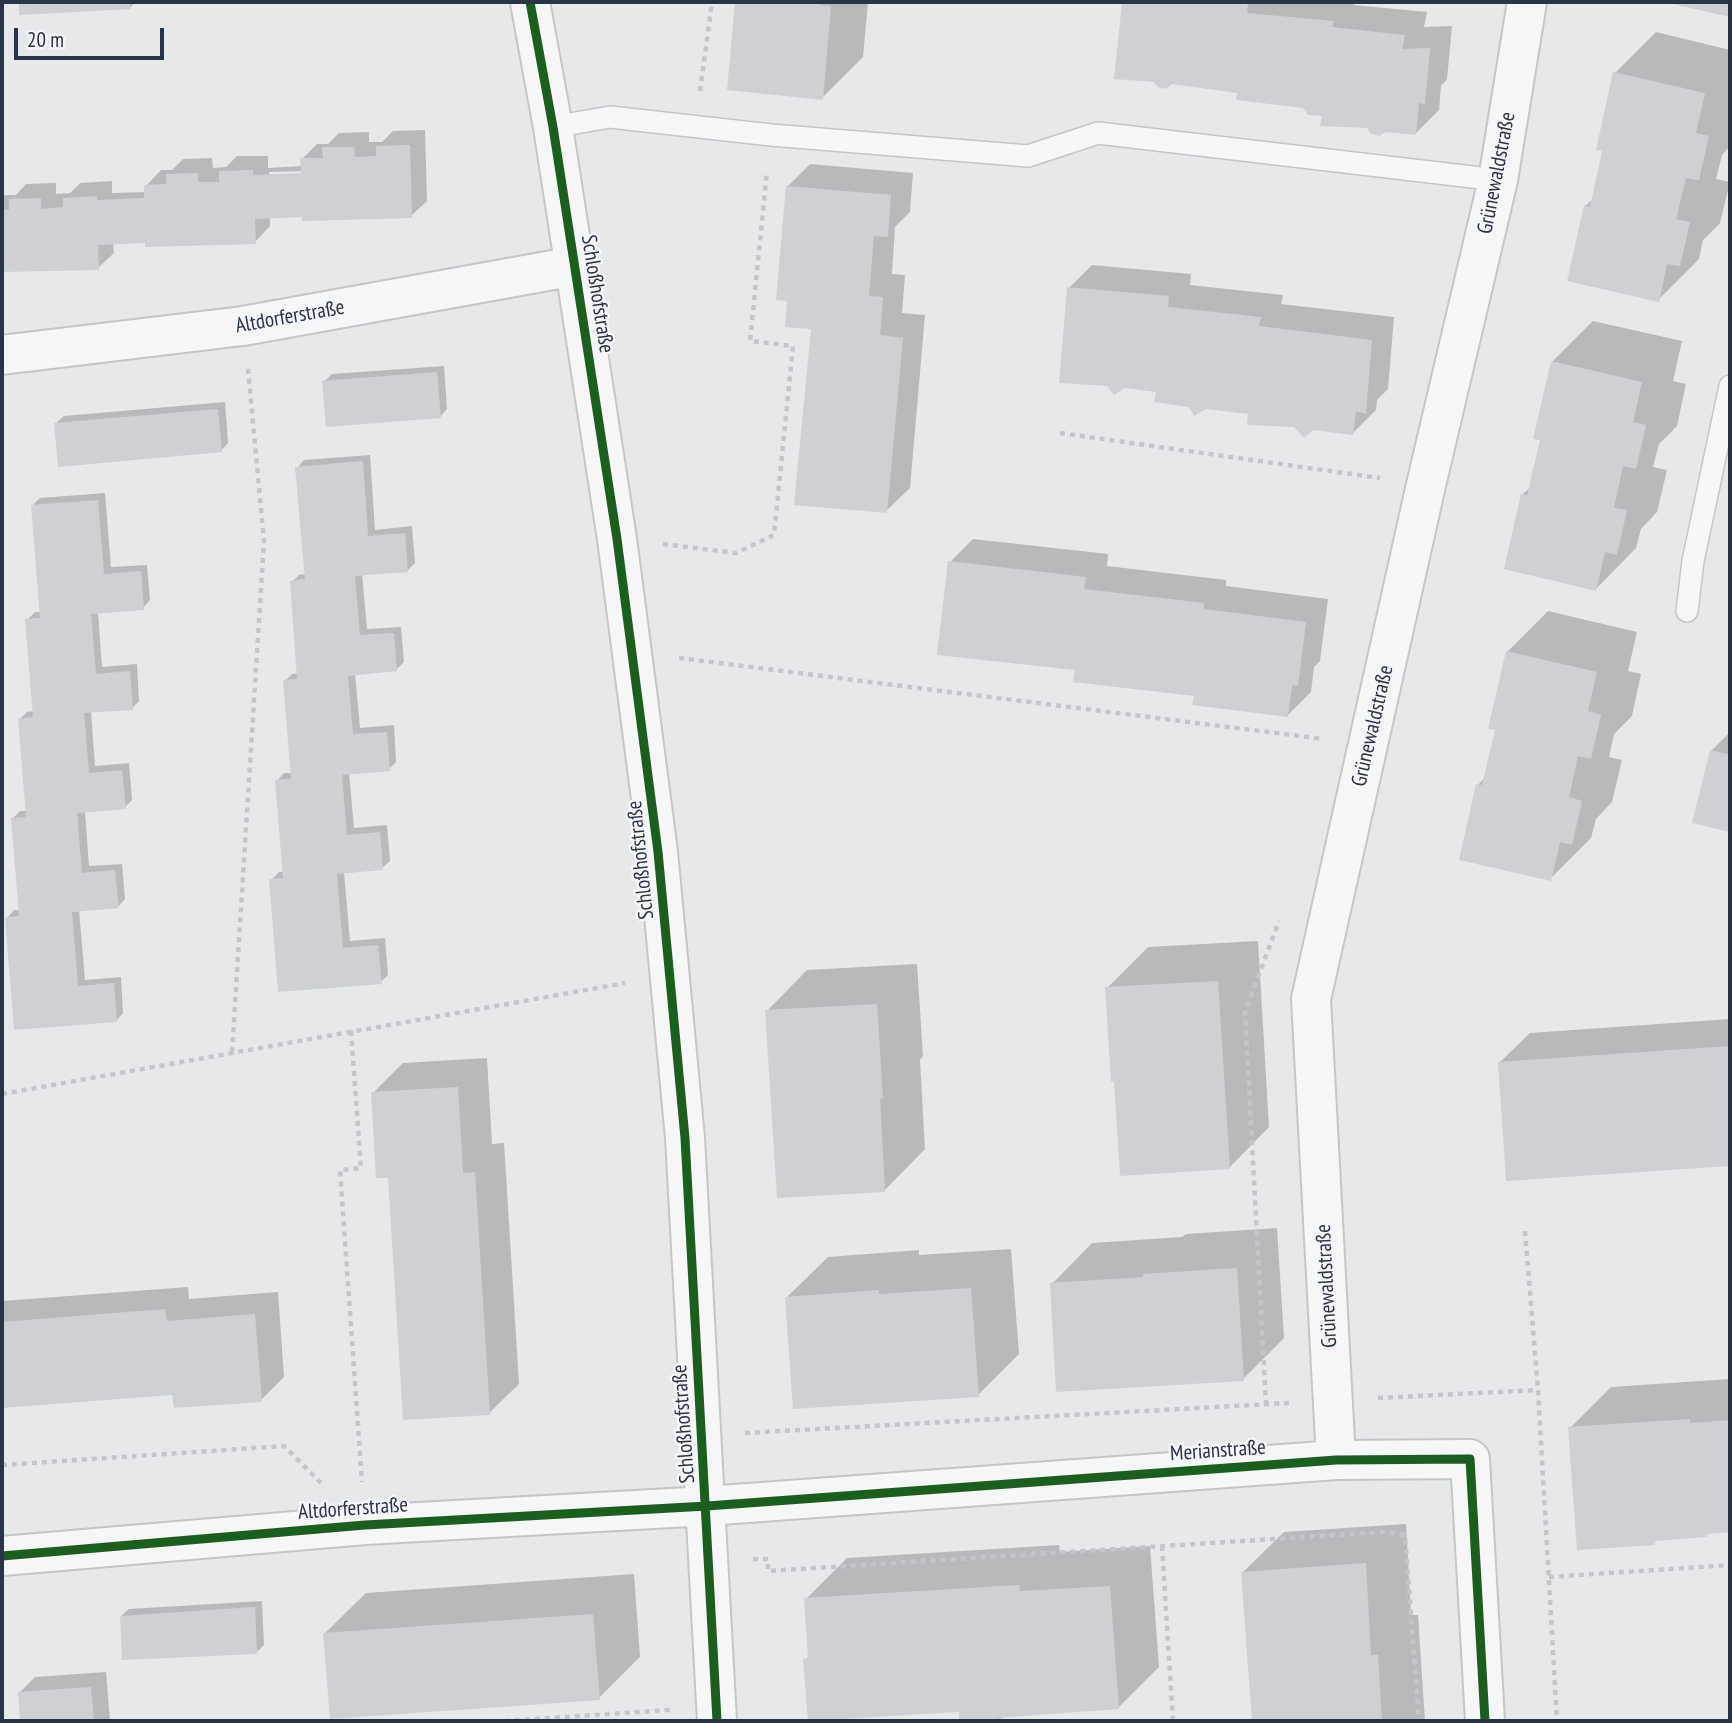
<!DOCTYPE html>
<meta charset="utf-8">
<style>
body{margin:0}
#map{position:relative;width:1732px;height:1723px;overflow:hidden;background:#e6e8ea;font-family:"PT Sans Narrow",sans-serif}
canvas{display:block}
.frame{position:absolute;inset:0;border:4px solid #2b3445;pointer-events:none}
.scale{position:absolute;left:14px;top:28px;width:150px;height:32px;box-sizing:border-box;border:4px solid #2b3445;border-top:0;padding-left:9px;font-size:21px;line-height:24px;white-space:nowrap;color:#2b3445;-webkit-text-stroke:5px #f4f6f9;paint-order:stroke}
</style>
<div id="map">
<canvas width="1732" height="1723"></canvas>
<div class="frame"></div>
<div class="scale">20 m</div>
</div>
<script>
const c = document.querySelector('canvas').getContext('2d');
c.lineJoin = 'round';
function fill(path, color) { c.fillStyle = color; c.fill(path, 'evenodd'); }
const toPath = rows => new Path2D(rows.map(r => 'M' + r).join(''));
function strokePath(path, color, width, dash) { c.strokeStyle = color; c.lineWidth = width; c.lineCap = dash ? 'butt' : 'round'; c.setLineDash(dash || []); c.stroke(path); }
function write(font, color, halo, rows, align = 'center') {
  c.font = font + ' "PT Sans Narrow",sans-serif'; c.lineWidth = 5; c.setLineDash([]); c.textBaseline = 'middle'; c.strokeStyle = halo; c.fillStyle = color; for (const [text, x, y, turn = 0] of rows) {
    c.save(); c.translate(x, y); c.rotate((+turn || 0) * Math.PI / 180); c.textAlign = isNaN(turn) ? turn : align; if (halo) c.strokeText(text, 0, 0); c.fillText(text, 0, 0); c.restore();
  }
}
const shadow = toPath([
 [20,2,135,2,130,8,21,13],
 [737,2,868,2,863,57,822,98,729,89],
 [1123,2,1355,2,1354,5,1427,12,1424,27,1452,26,1447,79,1441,86,1439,110,1416,133,1368,127,1323,115,1304,106,1239,92,1116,77],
 [1656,32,1730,50,1730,146,1722,155,1716,179,1730,182,1720,223,1703,240,1699,259,1658,300,1585,206,1594,198,1604,150,1615,73],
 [425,130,427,201,411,216,304,213,270,216,270,226,255,242,147,238,113,242,114,253,98,268,2,270,2,198,5,195,16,195,26,184,56,183,56,194,70,193,80,183,112,181,112,193,146,192,146,186,161,170,172,170,183,159,212,158,213,168,226,167,237,156,268,156,268,168,302,166,302,159,317,144,328,144,339,133,369,132,369,142,382,142,393,131],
 [309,171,309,174,269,176,269,172],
 [810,164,913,173,910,212,895,227,892,274,905,275,902,313,925,315,910,488,886,511,813,327,789,300,787,187],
 [1092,265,1191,274,1190,285,1283,295,1281,304,1394,317,1388,389,1377,400,1376,410,1353,433,1295,425,1250,412,1190,406,1158,391,1069,288],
 [1593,321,1682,341,1673,381,1686,384,1677,426,1659,444,1653,467,1667,470,1657,512,1641,529,1636,548,1596,589,1523,494,1531,487,1542,439,1552,362],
 [444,366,447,409,440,417,324,382,332,374],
 [225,402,228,443,221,451,56,423,64,416],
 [370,455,375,530,412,526,415,563,408,570,362,573,367,629,401,627,404,662,396,670,355,673,360,728,394,725,396,762,389,769,349,772,354,828,387,825,390,861,382,868,344,872,350,941,385,938,388,975,381,982,280,990,271,880,279,872,285,872,277,781,284,773,292,773,285,681,292,674,299,673,292,582,299,575,306,574,297,468,304,460],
 [105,493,111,567,147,565,150,600,143,608,98,612,102,667,137,664,139,701,132,708,91,711,95,766,129,763,132,800,125,807,85,811,89,866,122,864,125,899,118,907,79,910,85,980,121,977,123,1013,116,1021,15,1028,7,918,14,910,20,910,13,818,20,811,28,811,20,719,27,712,35,711,27,620,35,612,41,612,33,505,40,498],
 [973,539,1108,554,1107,566,1226,580,1226,586,1328,599,1320,661,1314,667,1311,692,1288,715,1077,669,950,562],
 [1548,611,1637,632,1628,671,1641,674,1632,716,1614,734,1609,757,1622,760,1612,802,1596,819,1591,838,1550,879,1478,785,1486,776,1497,729,1507,652],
 [1730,732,1730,830,1694,822,1711,751],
 [1258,941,1269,1127,1229,1168,1116,1079,1107,988,1148,947],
 [917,964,923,1056,920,1060,925,1149,885,1190,767,1011,807,970],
 [1730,1019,1730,1164,1508,1179,1500,1062,1530,1033],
 [487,1058,492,1144,504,1143,519,1384,489,1413,373,1093,403,1063],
 [1277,1228,1284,1338,1243,1379,1052,1284,1092,1243,1182,1237,1186,1234],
 [1011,1249,1019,1354,978,1395,787,1297,828,1257,919,1250,919,1255],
 [188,1287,189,1299,278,1292,284,1377,261,1400,174,1393,2,1407,2,1301],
 [1730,1379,1730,1530,1710,1532,1706,1536,1658,1539,1654,1543,1570,1428,1611,1387],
 [1406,1524,1411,1615,1418,1615,1425,1721,1249,1721,1253,1717,1243,1572,1284,1532],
 [1059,1545,1060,1552,1150,1546,1159,1667,1118,1708,1004,1715,998,1721,961,1721,960,1711,805,1660,810,1655,806,1599,847,1558],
 [634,1574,640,1657,599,1698,325,1633,366,1593],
 [262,1601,264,1645,257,1652,121,1616,129,1609],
 [106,1672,110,1721,22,1721,20,1692,35,1677]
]);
const building = toPath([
 [19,2,130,2,130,9,19,15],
 [735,2,821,2,821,5,831,6,823,100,727,90],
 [1122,2,1248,2,1247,13,1334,21,1332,27,1405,35,1402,49,1430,48,1425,104,1419,103,1416,135,1385,132,1380,136,1371,134,1367,128,1320,126,1322,116,1308,115,1303,108,1236,100,1237,93,1172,84,1166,89,1158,87,1154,82,1114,79],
 [1669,2,1730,2,1730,17,1669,3],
 [1613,72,1705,93,1696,133,1709,136,1699,180,1686,178,1676,219,1690,222,1680,266,1667,264,1659,302,1567,281,1584,205,1590,207,1602,151,1596,150],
 [410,145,412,218,302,221,302,217,255,219,256,244,145,247,145,243,98,245,99,270,2,272,2,210,9,210,9,199,41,198,41,209,63,207,63,198,97,196,97,200,144,198,144,185,166,184,166,174,198,173,198,182,219,182,219,171,253,170,253,175,301,173,300,158,323,158,322,147,354,147,355,157,376,156,376,146],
 [786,186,891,195,888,237,874,236,869,296,883,297,880,335,903,338,887,513,794,505,811,329,785,327,787,301,776,300],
 [1067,287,1169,296,1168,307,1261,317,1259,326,1372,340,1366,414,1356,411,1353,435,1313,430,1304,438,1294,427,1247,425,1248,414,1206,409,1194,416,1189,407,1154,402,1156,392,1124,388,1114,395,1107,386,1059,383],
 [1551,361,1642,382,1633,422,1646,425,1636,469,1623,466,1614,508,1627,510,1617,555,1605,552,1596,591,1504,569,1521,494,1527,495,1540,440,1533,439],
 [437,372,441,418,326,427,322,381],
 [218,409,222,452,58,467,54,423],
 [363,461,368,536,405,533,408,572,355,576,360,635,394,633,397,671,348,676,353,734,387,732,390,771,342,775,347,835,380,832,383,870,337,874,343,948,378,945,382,984,278,992,269,879,283,878,275,780,291,779,283,680,297,679,290,581,305,579,295,467],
 [98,500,104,574,141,571,144,610,91,614,96,674,130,671,133,710,84,713,89,773,122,770,126,809,77,813,82,873,115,870,119,908,72,912,78,986,114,983,117,1022,14,1030,5,917,19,916,11,818,26,817,18,719,33,717,25,619,40,618,31,505],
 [948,561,1086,577,1084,589,1204,603,1204,609,1306,622,1298,686,1292,685,1288,717,1192,705,1194,696,1073,682,1075,670,937,655],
 [1506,651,1597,672,1588,711,1601,715,1591,759,1578,756,1569,797,1582,801,1572,845,1560,842,1551,881,1459,860,1476,784,1482,785,1495,730,1488,729],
 [1710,750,1730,755,1730,832,1692,823],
 [1218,981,1230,1169,1120,1176,1114,1081,1111,1082,1105,987],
 [877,1004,883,1099,880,1098,885,1192,777,1198,765,1010],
 [1730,1046,1730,1166,1506,1181,1498,1062],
 [458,1087,463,1173,475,1172,490,1415,403,1420,388,1178,376,1178,371,1092],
 [1237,1268,1244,1381,1056,1392,1050,1283,1143,1277,1143,1274],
 [971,1288,979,1397,793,1409,785,1297,879,1290,879,1294],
 [165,1309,167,1321,255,1314,262,1402,174,1408,172,1395,2,1408,2,1322],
 [1690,1419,1690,1423,1730,1420,1730,1532,1707,1534,1707,1537,1655,1541,1655,1545,1577,1550,1568,1427],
 [1366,1563,1371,1655,1378,1655,1382,1721,1252,1721,1241,1572],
 [1019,1585,1020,1591,1110,1586,1119,1709,997,1718,997,1721,959,1721,959,1712,808,1721,803,1659,808,1658,804,1598],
 [255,1607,257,1654,122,1660,120,1616],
 [593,1614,600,1700,330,1719,323,1633],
 [91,1687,94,1721,20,1721,18,1692]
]);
const path = toPath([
 [700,91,712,2],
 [1060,433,1380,478],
 [663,544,736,553,774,535,793,346,750,341,767,171],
 [679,658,1324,739],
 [351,1031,361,1168,340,1170,362,1482],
 [232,1052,264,541,248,369],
 [2,1094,625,983],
 [1525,1231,1538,1390,1557,1721],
 [1378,1398,1538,1390],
 [1266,1405,1245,1012,1279,921],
 [745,1433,1289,1403],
 [2,1465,284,1446,321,1483],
 [1162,1546,1173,1721],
 [753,1559,768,1559,768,1571,1385,1532,1405,1535,1419,1721],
 [1549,1577,1730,1565],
 [505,1721,670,1710]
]);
const lane = toPath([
 [553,127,610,117,771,135,1028,156,1098,133,1498,180],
 [1687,611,1693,561,1730,386]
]);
const street = toPath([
 [530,2,553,127,617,539,658,852,685,1138,717,1721],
 [2,355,243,326,575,266],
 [1336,1460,1311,999,1426,485,1498,180,1527,2],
 [2,1556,365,1525,707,1506,1336,1460,1470,1459,1485,1721]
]);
const cycleway = toPath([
 [530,2,553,127,617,539,658,852,685,1138,717,1721],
 [2,1556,365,1525,707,1506,1336,1460,1470,1459,1485,1721]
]);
const streetNames = [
 ["Grünewaldstraße",1497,173,-79],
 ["Schloßhofstraße",597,294,81],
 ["Altdorferstraße",290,317,-10],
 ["Grünewaldstraße",1373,726,-77],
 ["Schloßhofstraße",641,860,-96],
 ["Grünewaldstraße",1327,1286,-93],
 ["Schloßhofstraße",684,1424,-94],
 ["Merianstraße",1218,1451,-4],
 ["Altdorferstraße",353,1509,-4]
];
fill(shadow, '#0003');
fill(building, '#ced0d3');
strokePath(lane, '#c4c6c8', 24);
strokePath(street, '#c4c6c8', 42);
strokePath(path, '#c5c6ca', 4.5, [5, 5]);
strokePath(lane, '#f5f6f7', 21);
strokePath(street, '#f5f6f7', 38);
strokePath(cycleway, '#1b5e20', 9);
write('21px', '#2b3445', '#f4f6f9', streetNames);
</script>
